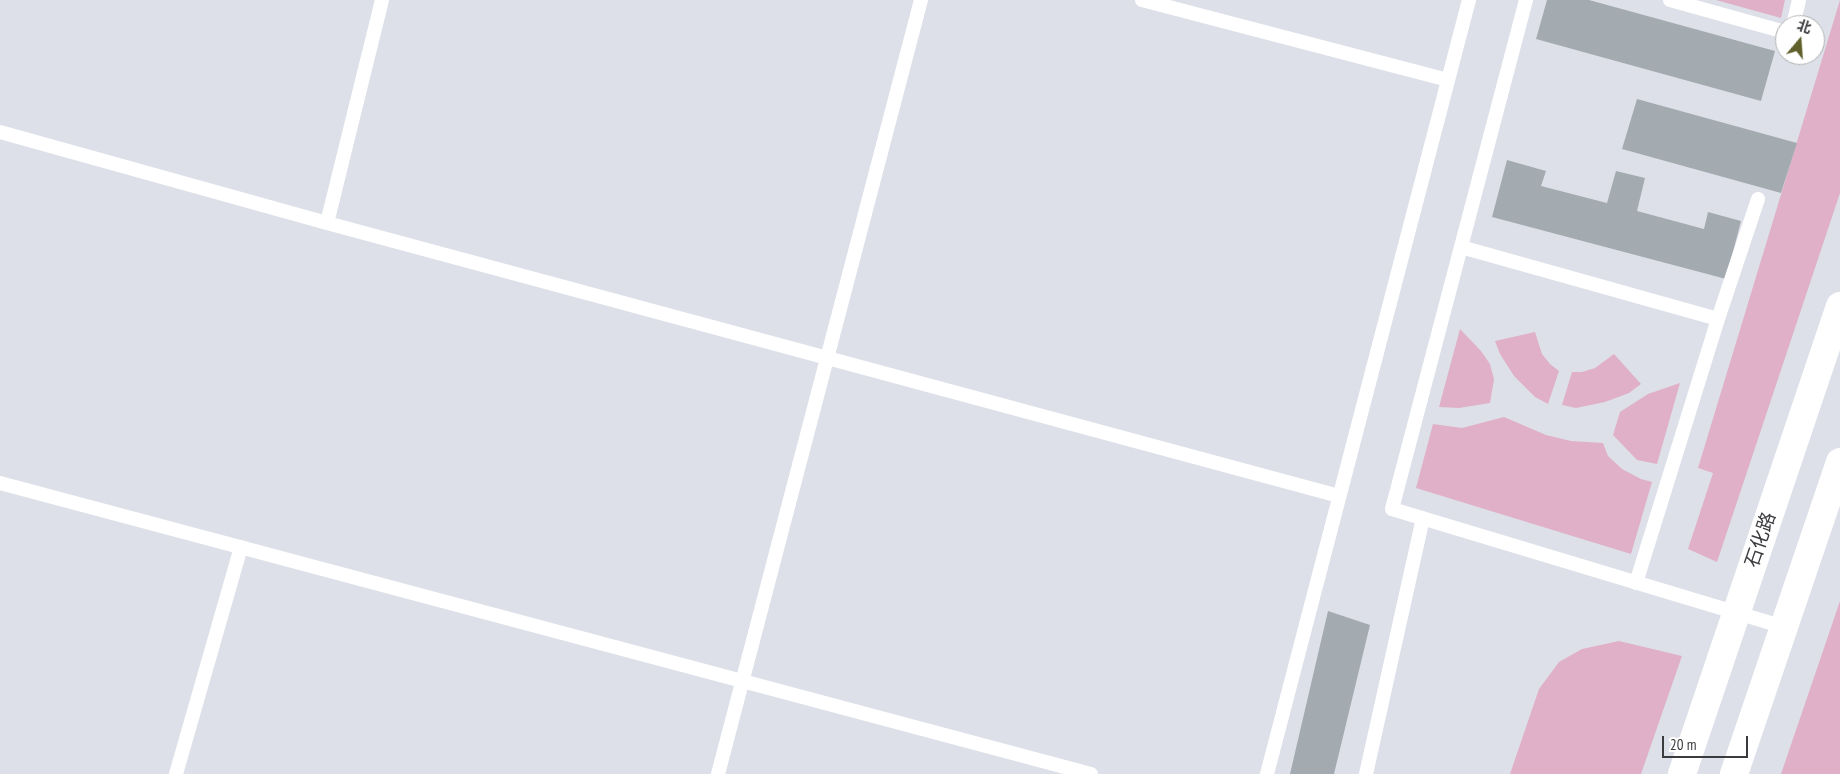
<!DOCTYPE html>
<meta charset="utf-8">
<style>
body{margin:0}
#map{position:relative;width:1840px;height:774px;overflow:hidden;background:#dee0e9;font-family:"PT Sans Narrow","Noto Sans SC",sans-serif}
canvas{display:block}
.north{position:absolute;left:1775px;top:15px;width:50px;height:50px;box-sizing:border-box;background:#fff;border:1px solid #b1b1b2;border-radius:50%;rotate:18deg;font-size:14px;font-weight:700;line-height:20px;text-align:center;color:#3b3b3f}
.north::after{content:'';display:block;margin:auto;width:18px;height:22px;background:#60602d;clip-path:polygon(50% 0,100% 100%,50% 72%,0 100%)}
.scale{position:absolute;left:1662px;top:736px;width:86px;height:22px;box-sizing:border-box;border:2px solid #3b3b3f;border-top:0;padding-left:6px;font-size:15px;line-height:18px;white-space:nowrap;color:#3b3b3f;-webkit-text-stroke:4px #fff;paint-order:stroke}
</style>
<div id="map">
<canvas width="1840" height="774"></canvas>
<div class="north">北</div>
<div class="scale">20 m</div>
</div>
<script>
const c = document.querySelector('canvas').getContext('2d');
c.lineJoin = 'round';
function fill(path, color) { c.fillStyle = color; c.fill(path, 'evenodd'); }
const toPath = rows => new Path2D(rows.map(r => 'M' + r).join(''));
function strokePath(path, color, width, dash) { c.strokeStyle = color; c.lineWidth = width; c.lineCap = dash ? 'butt' : 'round'; c.setLineDash(dash || []); c.stroke(path); }
function write(font, color, halo, rows, align = 'center') {
  c.font = font + ' "PT Sans Narrow","Noto Sans SC",sans-serif'; c.lineWidth = 4.5; c.setLineDash([]); c.textBaseline = 'middle'; c.strokeStyle = halo; c.fillStyle = color; for (const [text, x, y, turn = 0] of rows) {
    c.save(); c.translate(x, y); c.rotate((+turn || 0) * Math.PI / 180); c.textAlign = isNaN(turn) ? turn : align; if (halo) c.strokeText(text, 0, 0); c.fillText(text, 0, 0); c.restore();
  }
}
const green = toPath([
 [1716,0,1785,0,1781,18],
 [1840,0,1840,193,1717,562,1688,549,1713,473,1698,468],
 [1460,329,1481,351,1490,364,1494,379,1490,403,1459,408,1439,407],
 [1535,332,1542,354,1550,364,1559,371,1548,404,1535,397,1514,376,1500,354,1495,341],
 [1614,354,1641,384,1629,393,1605,402,1576,408,1562,405,1572,372,1582,372,1595,368],
 [1680,383,1657,464,1637,460,1613,435,1620,412,1648,394],
 [1504,417,1546,435,1571,441,1603,443,1608,456,1622,469,1641,479,1652,482,1631,554,1416,488,1433,424,1462,428],
 [1840,601,1840,774,1781,774],
 [1619,641,1682,656,1641,774,1510,774,1539,689,1559,662,1582,649]
]);
const building = toPath([
 [1547,0,1589,0,1775,51,1761,101,1536,39],
 [1637,99,1797,143,1781,193,1622,149],
 [1507,160,1546,171,1541,186,1607,203,1616,171,1645,178,1637,211,1704,229,1708,212,1741,221,1726,279,1492,217],
 [1328,611,1370,625,1334,774,1290,774]
]);
const lane = toPath([
 [1142,0,1448,80],
 [1526,0,1392,509,1784,627],
 [1670,0,1785,32],
 [1793,25,1799,0],
 [0,132,327,223,1339,496],
 [327,223,382,0],
 [1461,247,1718,319,1636,583],
 [1718,319,1758,199],
 [0,483,1091,774],
 [176,774,241,547],
 [718,774,921,0],
 [1267,774,1469,0],
 [1366,774,1423,518]
]);
const secondary = toPath([
 [1682,774,1840,306],
 [1734,774,1840,462]
]);
const streetNames = [
 ["石化路",1761,540,-71]
];
fill(green, '#dfb0c8');
fill(building, '#a3abb1');
strokePath(lane, '#fff', 14);
strokePath(secondary, '#fff', 28);
write('19px', '#3b3b3f', '#fff', streetNames);
</script>
